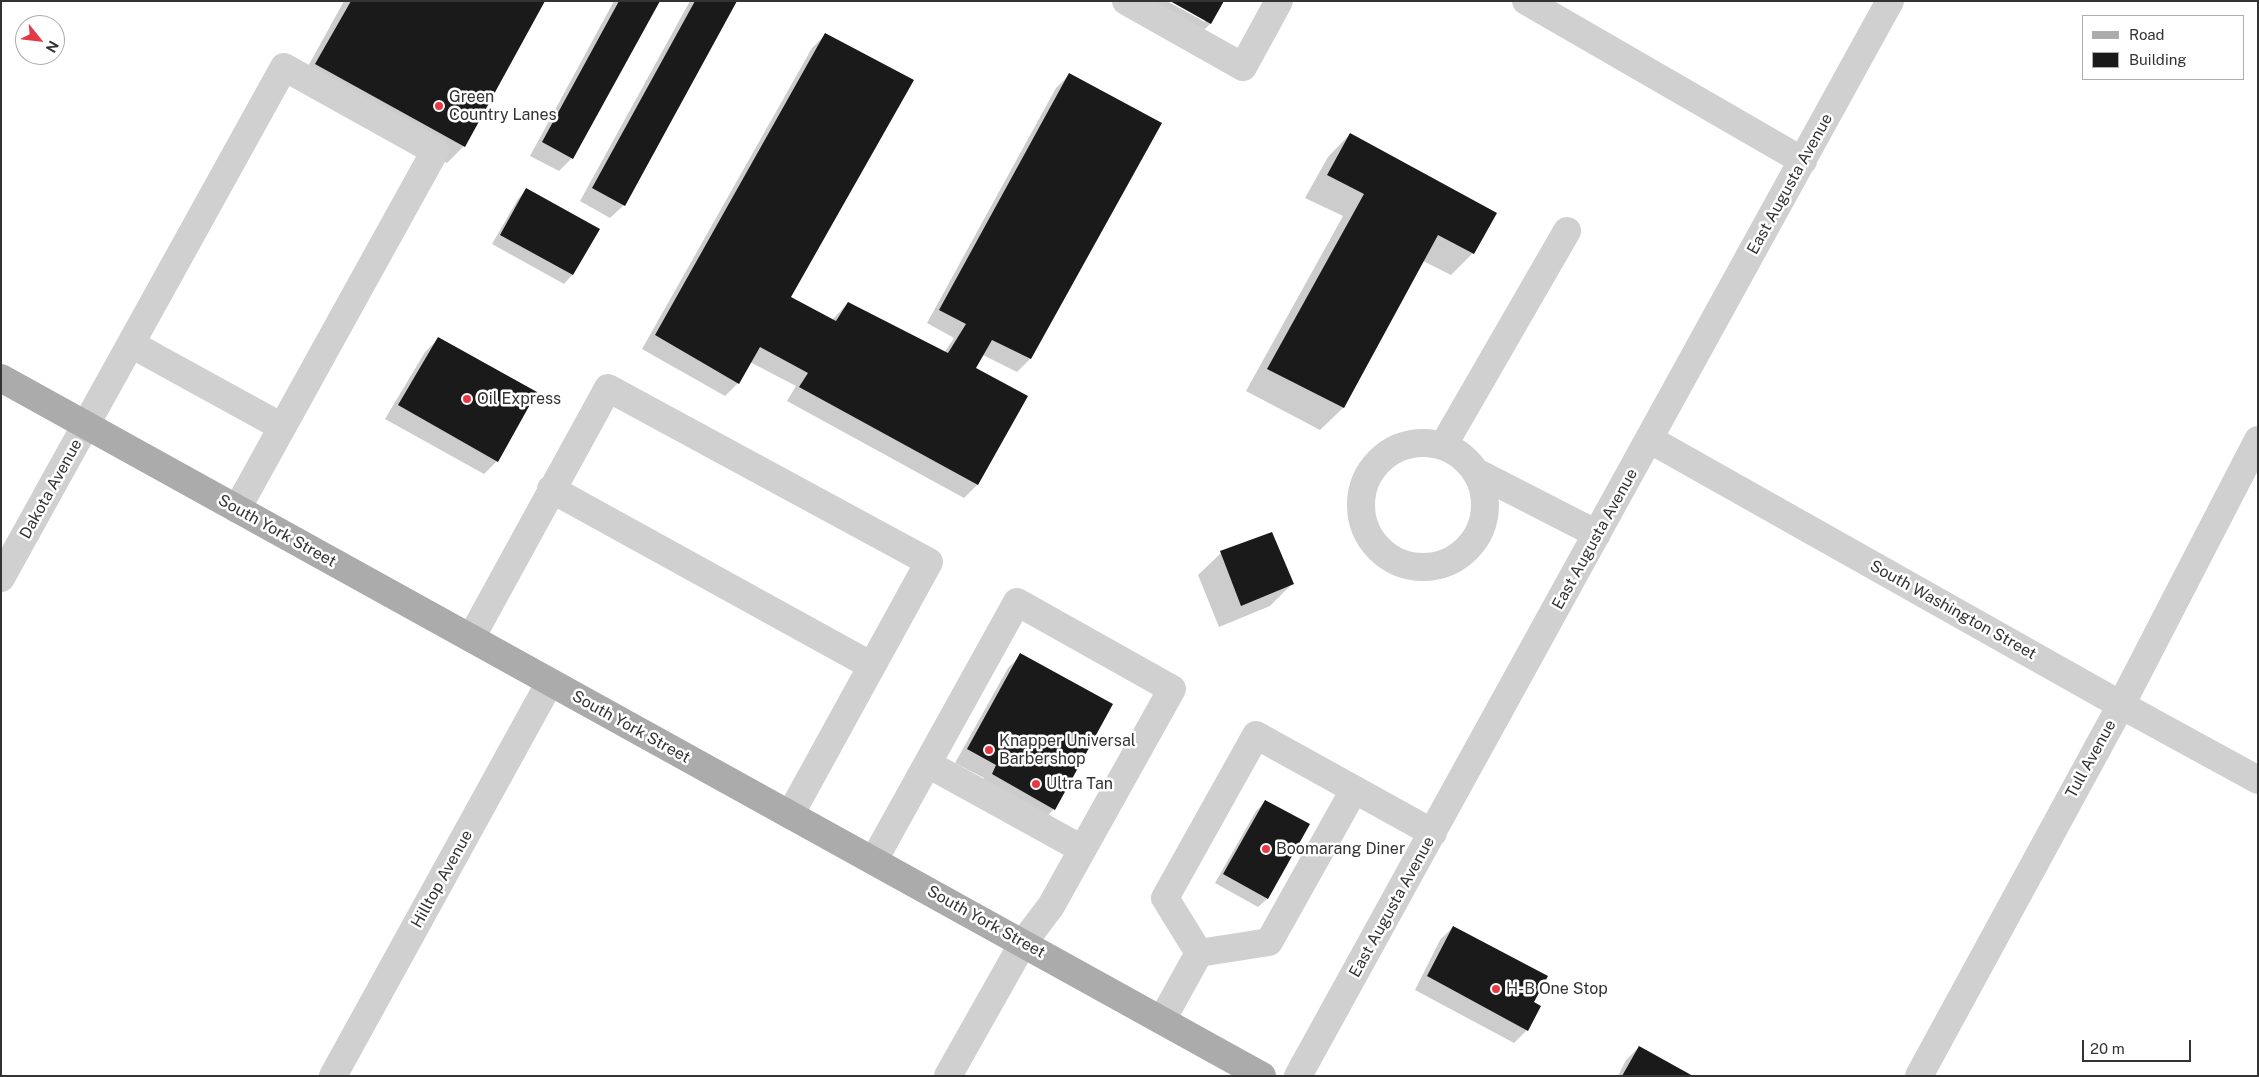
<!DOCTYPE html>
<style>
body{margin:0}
#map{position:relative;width:2259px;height:1077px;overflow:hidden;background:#fff;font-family:"Public Sans",sans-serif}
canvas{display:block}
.frame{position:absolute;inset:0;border:2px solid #333;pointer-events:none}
.legend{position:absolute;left:2082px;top:15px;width:162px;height:65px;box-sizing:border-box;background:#fff;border:1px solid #adadad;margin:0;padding:6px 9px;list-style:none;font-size:15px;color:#333}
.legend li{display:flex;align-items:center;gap:10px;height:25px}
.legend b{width:25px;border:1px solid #adadad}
.north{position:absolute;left:15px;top:15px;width:50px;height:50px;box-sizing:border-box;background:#fff;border:1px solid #adadad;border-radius:50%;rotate:119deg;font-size:14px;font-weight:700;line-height:20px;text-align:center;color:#333}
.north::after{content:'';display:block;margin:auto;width:18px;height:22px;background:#e63946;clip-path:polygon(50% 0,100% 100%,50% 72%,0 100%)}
.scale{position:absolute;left:2082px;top:1040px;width:109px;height:22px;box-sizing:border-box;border:2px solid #333;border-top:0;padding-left:6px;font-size:15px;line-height:18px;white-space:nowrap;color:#333;-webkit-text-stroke:4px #fff;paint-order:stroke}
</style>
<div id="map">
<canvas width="2259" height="1077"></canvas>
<div class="frame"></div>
<ul class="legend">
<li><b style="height:6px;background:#ababab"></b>Road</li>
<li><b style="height:14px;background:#1a1a1a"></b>Building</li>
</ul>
<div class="north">N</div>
<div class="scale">20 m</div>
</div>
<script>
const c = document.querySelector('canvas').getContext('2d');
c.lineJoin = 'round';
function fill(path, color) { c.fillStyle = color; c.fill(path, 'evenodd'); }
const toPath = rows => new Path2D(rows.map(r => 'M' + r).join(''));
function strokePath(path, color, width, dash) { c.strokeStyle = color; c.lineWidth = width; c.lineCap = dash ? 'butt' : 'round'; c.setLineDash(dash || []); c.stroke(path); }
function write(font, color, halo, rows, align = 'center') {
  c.font = font + ' "Public Sans",sans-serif'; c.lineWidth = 5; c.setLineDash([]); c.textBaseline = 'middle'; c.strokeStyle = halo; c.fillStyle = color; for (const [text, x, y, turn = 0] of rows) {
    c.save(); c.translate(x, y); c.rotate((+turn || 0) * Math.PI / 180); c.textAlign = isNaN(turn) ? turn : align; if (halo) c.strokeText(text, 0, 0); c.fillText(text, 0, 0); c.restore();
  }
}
const shadow = toPath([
 [344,1,543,1,464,146,447,163,300,81],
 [614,1,658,1,572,158,559,171,530,156],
 [690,1,736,1,624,205,610,218,580,201],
 [1119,1,1167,1,1205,22,1205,19,1223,1,1210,24,1188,46],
 [825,35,789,297,832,320,848,303,944,353,954,338,927,323,1056,88,1069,75,1030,359,1017,372,983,355,974,369,1026,396,977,485,964,498,787,401,796,386,750,362,738,383,725,396,642,349,812,48],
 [1350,134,1473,253,1451,275,1423,261,1343,408,1320,430,1246,391,1343,216,1305,198,1328,157],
 [526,190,598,230,572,275,564,284,492,244,518,199],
 [438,339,535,392,497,461,484,474,385,419,425,352],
 [1221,553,1292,584,1270,606,1219,627,1198,575],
 [1021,655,1054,809,1041,822,979,787,984,778,955,763,1008,668],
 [1265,802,1308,825,1267,899,1258,907,1215,883,1256,811],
 [1453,927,1532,1002,1527,1030,1514,1043,1415,990,1440,940],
 [1639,1047,1690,1076,1618,1076,1626,1060]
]);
const building = toPath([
 [351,1,545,1,465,147,315,64],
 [619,1,660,1,573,159,542,142],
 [695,1,737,1,625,206,592,188],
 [1170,1,1224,1,1211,24],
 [825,33,914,80,791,297,836,321,848,302,948,353,966,324,939,310,1069,73,1162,123,1031,359,992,340,976,368,1028,396,978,485,799,387,808,373,760,347,739,384,655,335],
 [1350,133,1497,213,1474,254,1438,235,1344,408,1267,369,1364,194,1327,175],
 [526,188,600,229,573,275,500,235],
 [438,337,537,392,498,462,398,405],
 [1272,532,1294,584,1241,606,1220,551],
 [1020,653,1113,704,1055,810,992,774,996,765,967,749],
 [1265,800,1310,824,1268,899,1223,874],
 [1453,926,1548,976,1534,1002,1541,1006,1528,1031,1427,976],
 [1639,1046,1693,1076,1622,1076]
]);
const minor = toPath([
 [1126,1,1243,67,1279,1],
 [1526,1,1803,161],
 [131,344,282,427],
 [1649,439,2121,705,2258,780],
 '1361 505a62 62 0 1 1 124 0a62 62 0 1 1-124 0Z',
 [1443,446,1567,231],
 [1476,472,1597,534],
 [551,489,872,666],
 [1,578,284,67,435,151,237,509],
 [471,638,608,388,929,562,790,815],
 [928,764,1082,849],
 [874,860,1017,602,1172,689,1051,906,1023,943,948,1076],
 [1199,953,1269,942,1354,790],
 [1162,1020,1199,953,1165,898,1256,735,1433,833],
 [333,1076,550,682],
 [1298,1076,1890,1],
 [1919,1076,2121,705,2258,440]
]);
const major = toPath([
 [1,378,1262,1076]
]);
const markers = [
 [439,106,5,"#e63946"],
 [467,399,5,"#e63946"],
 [989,750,5,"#e63946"],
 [1036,784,5,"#e63946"],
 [1266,849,5,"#e63946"],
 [1496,989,5,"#e63946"]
];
const poiNames = [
 ["Green",449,97],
 ["Country Lanes",449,115],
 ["Oil Express",477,399],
 ["Knapper Universal",999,741],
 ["Barbershop",999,759],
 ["Ultra Tan",1046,784],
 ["Boomarang Diner",1276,849],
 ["H-B One Stop",1506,989]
];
const streetNames = [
 ["East Augusta Avenue",1790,184,-61],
 ["Dakota Avenue",51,489,-61],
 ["South York Street",277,531,29],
 ["East Augusta Avenue",1595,539,-61],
 ["South Washington Street",1953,610,29],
 ["South York Street",631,727,29],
 ["Tull Avenue",2091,759,-61],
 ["Hilltop Avenue",442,879,-61],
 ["East Augusta Avenue",1392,907,-61],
 ["South York Street",986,922,29]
];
fill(shadow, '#0003');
fill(building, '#1a1a1a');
strokePath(minor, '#d0d0d0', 28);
strokePath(major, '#ababab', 28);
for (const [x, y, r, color] of markers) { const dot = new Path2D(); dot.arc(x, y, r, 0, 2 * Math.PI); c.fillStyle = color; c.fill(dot); strokePath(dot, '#fff', 2); }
write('16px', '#333', '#fff', poiNames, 'left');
write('16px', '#333', '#fff', streetNames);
</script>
